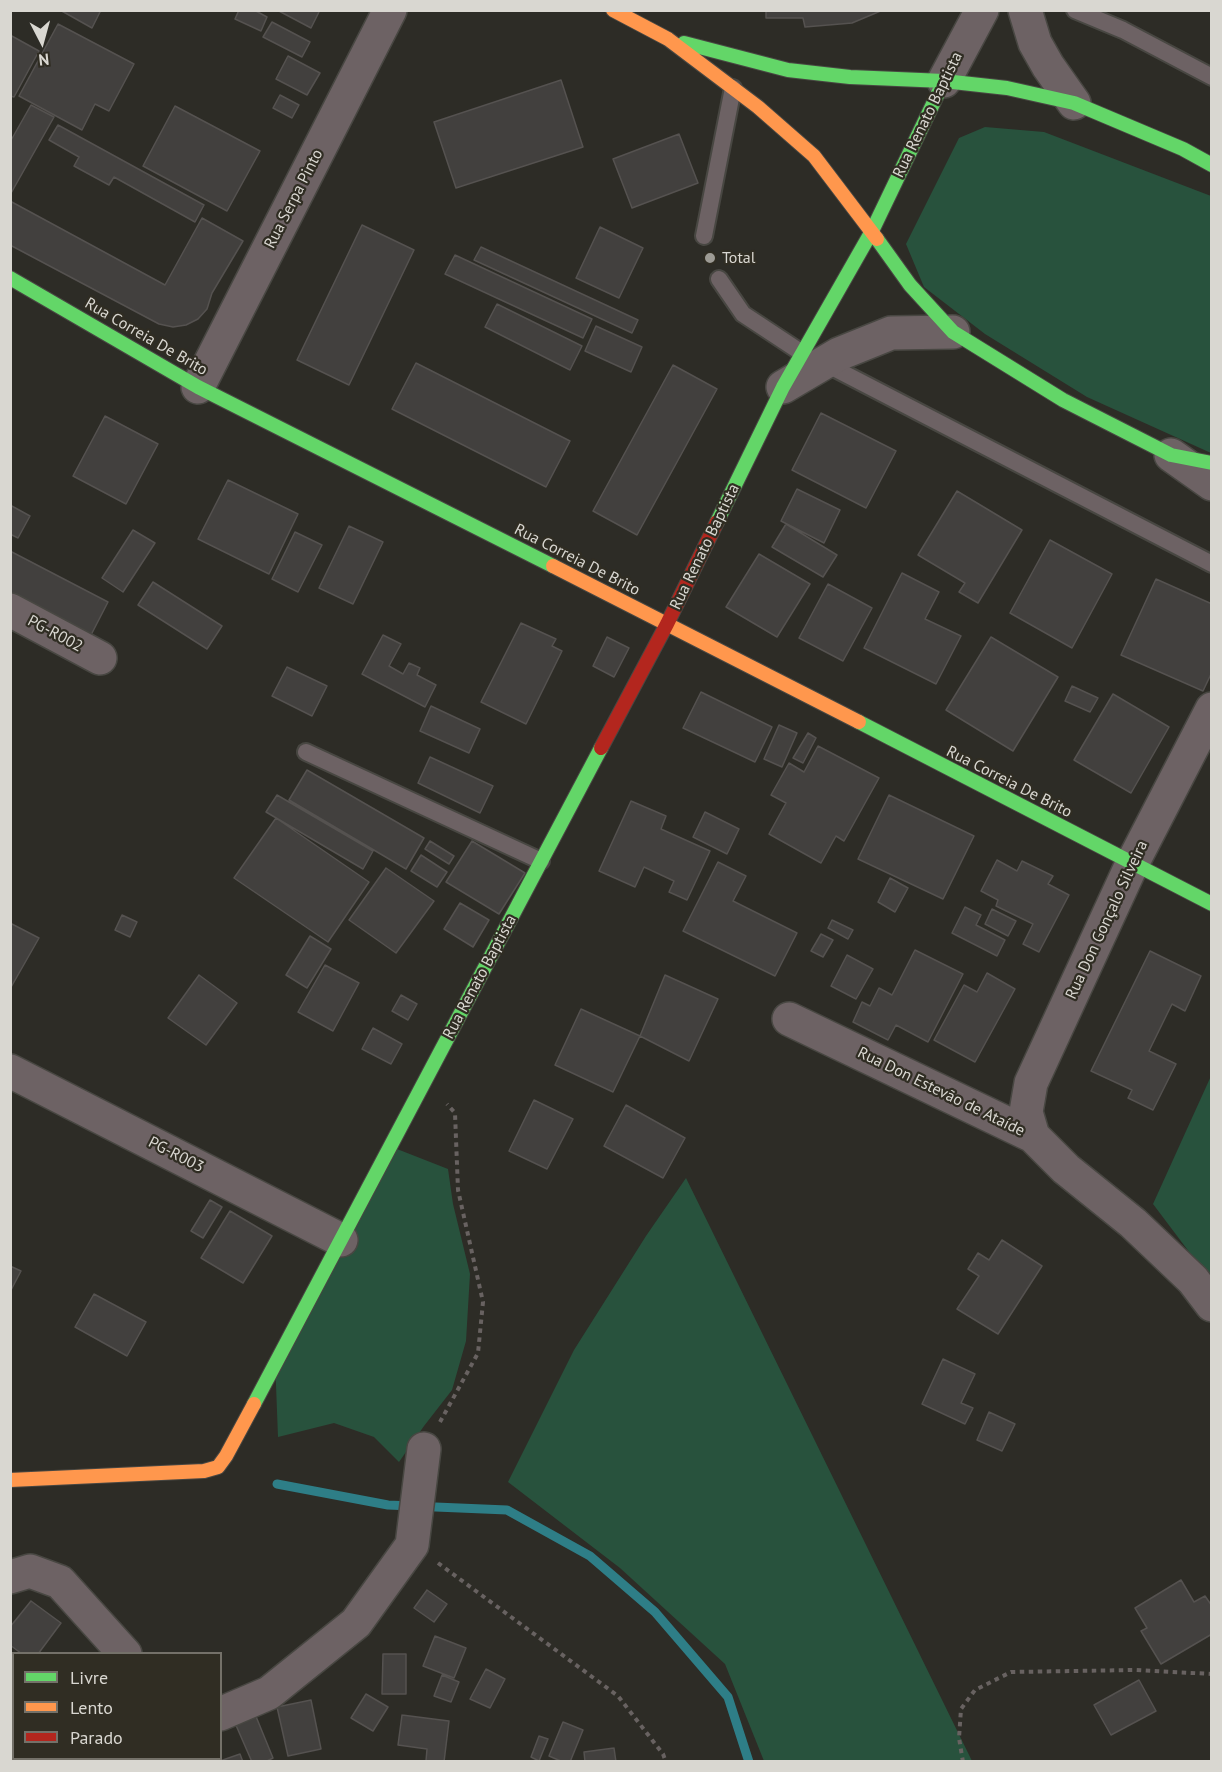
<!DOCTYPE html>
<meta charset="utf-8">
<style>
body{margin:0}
#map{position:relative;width:1222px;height:1772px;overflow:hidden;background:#2d2c26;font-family:"PT Sans",sans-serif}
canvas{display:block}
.frame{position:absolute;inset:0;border:12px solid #d9d7d1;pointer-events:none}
.legend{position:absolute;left:12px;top:1652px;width:210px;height:108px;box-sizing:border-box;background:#302d23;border:2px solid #747169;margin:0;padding:8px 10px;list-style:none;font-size:18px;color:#d9d7d1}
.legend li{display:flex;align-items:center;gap:12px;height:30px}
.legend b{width:30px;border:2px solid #747169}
.north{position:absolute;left:12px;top:12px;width:60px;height:60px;-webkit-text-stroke:4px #302d23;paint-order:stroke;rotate:174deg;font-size:16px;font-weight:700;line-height:24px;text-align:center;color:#d9d7d1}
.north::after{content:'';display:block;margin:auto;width:21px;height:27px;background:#d9d7d1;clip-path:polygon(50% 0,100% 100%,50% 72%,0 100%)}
</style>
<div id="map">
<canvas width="1222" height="1772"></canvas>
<div class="frame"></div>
<ul class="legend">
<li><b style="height:8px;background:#63d668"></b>Livre</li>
<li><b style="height:8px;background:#ff974d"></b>Lento</li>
<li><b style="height:8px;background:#b3261e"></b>Parado</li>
</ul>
<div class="north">N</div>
</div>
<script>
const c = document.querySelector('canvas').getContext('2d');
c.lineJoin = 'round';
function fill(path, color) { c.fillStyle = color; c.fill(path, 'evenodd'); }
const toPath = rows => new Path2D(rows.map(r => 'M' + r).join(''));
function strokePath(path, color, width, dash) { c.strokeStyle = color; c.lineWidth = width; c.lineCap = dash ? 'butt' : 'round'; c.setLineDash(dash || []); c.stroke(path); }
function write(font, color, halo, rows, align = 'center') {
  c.font = font + ' "PT Sans",sans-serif'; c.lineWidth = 4.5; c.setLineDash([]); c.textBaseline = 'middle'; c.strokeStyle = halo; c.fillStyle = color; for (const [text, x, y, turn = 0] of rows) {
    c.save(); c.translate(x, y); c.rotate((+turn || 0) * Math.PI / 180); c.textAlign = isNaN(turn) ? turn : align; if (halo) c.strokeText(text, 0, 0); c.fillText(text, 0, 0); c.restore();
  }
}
const green = toPath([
 [985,127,1044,132,1211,196,1211,453,1087,397,985,334,924,287,906,244,959,138],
 [1211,1076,1211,1281,1153,1204],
 [397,1149,448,1169,453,1204,470,1274,466,1341,452,1390,424,1426,399,1462,374,1437,334,1423,278,1437,275,1359],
 [686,1178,972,1761,764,1761,725,1664,620,1568,508,1482,574,1350,646,1236]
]);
const stream = toPath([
 [277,1484,388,1505,507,1510,590,1556,655,1612,728,1697,749,1762]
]);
const building = toPath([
 [60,10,101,10,92,28,60,10],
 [239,10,254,10,267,17,261,31,235,19,239,10],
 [277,10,320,10,311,28,277,10],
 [766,10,883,10,852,23,805,27,803,18,766,18,766,10],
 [272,22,310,42,302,57,263,37,272,22],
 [58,24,134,64,109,111,95,104,82,130,19,96,58,24],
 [10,35,39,51,14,97,10,96,10,35],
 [288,56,320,73,307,95,276,79,288,56],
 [561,80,583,147,456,188,434,122,561,80],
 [280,95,299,105,292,118,273,108,280,95],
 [31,105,54,117,10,195,10,142,31,105],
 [175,106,260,151,227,211,143,166,175,106],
 [58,125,204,205,195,222,114,177,109,185,74,166,79,157,49,140,58,125],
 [679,134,698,183,632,208,613,159,679,134],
 [10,201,165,285,202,218,243,241,212,293,207,309,198,319,186,325,173,327,159,324,10,245,10,201],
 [362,225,414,250,349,385,297,360,362,225],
 [600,227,643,248,619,298,576,278,600,227],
 [481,247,638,320,632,333,474,260,481,247],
 [455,255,592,319,583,338,445,274,455,255],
 [497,304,582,346,570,370,485,327,497,304],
 [596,326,642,347,631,372,585,351,596,326],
 [416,363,570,441,546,487,392,409,416,363],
 [673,365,717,389,637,535,593,511,673,365],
 [821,413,896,451,866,508,792,470,821,413],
 [105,416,158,444,126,504,73,476,105,416],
 [228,480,298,514,269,574,198,539,228,480],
 [797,489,840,510,824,543,781,521,797,489],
 [957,491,1022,530,978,603,959,592,965,583,918,555,957,491],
 [10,505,30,516,18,538,10,534,10,505],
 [786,524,837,555,823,577,772,547,786,524],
 [349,526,383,542,353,604,319,588,349,526],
 [133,530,155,543,123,592,102,578,133,530],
 [295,532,322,545,298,592,272,579,295,532],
 [1050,540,1112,574,1072,648,1010,613,1050,540],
 [10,551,108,602,91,635,10,593,10,551],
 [759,554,810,584,777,637,726,607,759,554],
 [902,573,939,592,925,619,961,636,936,684,864,648,902,573],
 [1156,579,1212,604,1212,672,1203,691,1121,655,1156,579],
 [153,582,222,626,207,649,138,605,153,582],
 [828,584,872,608,843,661,799,638,828,584],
 [521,623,556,639,552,646,562,651,526,724,481,702,521,623],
 [383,635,401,644,389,666,403,674,409,663,420,668,417,675,436,685,425,707,362,674,383,635],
 [607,637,629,648,614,677,593,666,607,637],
 [991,637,1058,677,1013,751,946,710,991,637],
 [287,667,327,686,312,716,272,696,287,667],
 [1072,686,1098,698,1090,712,1065,701,1072,686],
 [701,692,772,727,755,762,683,728,701,692],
 [1113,694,1169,727,1131,793,1074,760,1113,694],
 [431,706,480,729,469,753,420,731,431,706],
 [779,725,797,733,782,767,764,759,779,725],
 [808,733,816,738,803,763,793,758,808,733],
 [818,746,879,778,844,841,836,836,821,863,769,834,786,803,771,795,789,763,804,772,818,746],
 [430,757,493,786,480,813,418,783,430,757],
 [307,770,424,838,406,869,289,800,307,770],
 [277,795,373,851,363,869,266,812,277,795],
 [889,795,974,836,943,899,858,859,889,795],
 [631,801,666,816,661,829,710,851,687,900,669,892,674,881,644,867,635,887,599,871,631,801],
 [705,812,739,829,727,854,693,837,705,812],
 [276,818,369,882,328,942,234,878,276,818],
 [430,841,454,856,449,864,425,849,430,841],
 [472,841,525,873,499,914,446,882,472,841],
 [421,855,447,872,437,887,411,871,421,855],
 [997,860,1017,871,1022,861,1053,876,1048,884,1069,895,1039,952,1023,944,1033,924,996,906,998,900,981,891,997,860],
 [718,862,746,876,733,901,797,933,775,976,683,931,718,862],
 [386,868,434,901,396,953,349,920,386,868],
 [890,878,908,888,895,912,878,902,890,878],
 [460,903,489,920,473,947,444,929,460,903],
 [965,907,981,915,976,925,1005,940,997,956,952,933,965,907],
 [992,909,1016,921,1008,936,985,924,992,909],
 [122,915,137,922,130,937,115,930,122,915],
 [832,920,853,930,848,939,828,928,832,920],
 [10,923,39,938,10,989,10,923],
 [821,934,833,940,823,957,811,951,821,934],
 [310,936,331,949,307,988,286,975,310,936],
 [915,950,963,974,928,1042,896,1025,888,1040,853,1022,862,1002,870,1006,879,988,892,995,915,950],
 [1150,951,1201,976,1185,1011,1172,1004,1149,1051,1176,1064,1153,1110,1128,1098,1132,1090,1091,1071,1150,951],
 [847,955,873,969,856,999,831,986,847,955],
 [325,965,359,983,333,1031,298,1012,325,965],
 [987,973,1015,989,975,1062,934,1040,964,985,977,992,987,973],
 [199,975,237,1003,206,1045,168,1018,199,975],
 [665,975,718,999,689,1061,640,1036,665,975],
 [401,995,417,1004,408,1020,392,1011,401,995],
 [581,1009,640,1036,613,1092,555,1065,581,1009],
 [373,1028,402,1044,391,1064,362,1049,373,1028],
 [534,1100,573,1119,547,1169,509,1151,534,1100],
 [626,1105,685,1138,663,1178,604,1146,626,1105],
 [210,1200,222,1207,203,1238,191,1231,210,1200],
 [230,1211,272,1236,243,1283,201,1258,230,1211],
 [1002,1240,1042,1266,998,1334,957,1309,979,1276,968,1269,978,1253,989,1260,1002,1240],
 [10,1266,21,1271,10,1292,10,1266],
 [94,1294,146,1322,127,1356,75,1327,94,1294],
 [943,1359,975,1374,961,1403,973,1408,965,1424,922,1404,943,1359],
 [989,1412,1015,1424,1002,1451,977,1440,989,1412],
 [1181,1580,1194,1602,1205,1596,1212,1606,1212,1634,1161,1664,1141,1631,1147,1628,1135,1608,1181,1580],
 [427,1590,447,1604,434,1622,414,1608,427,1590],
 [31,1601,61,1623,38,1654,22,1654,10,1645,10,1627,31,1601],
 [435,1636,466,1648,454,1678,423,1666,435,1636],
 [383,1654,406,1654,406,1694,382,1694,383,1654],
 [486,1669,505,1679,490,1708,470,1699,486,1669],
 [442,1675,459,1682,451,1702,434,1696,442,1675],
 [1139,1680,1156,1711,1111,1735,1094,1705,1139,1680],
 [366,1694,388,1707,373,1731,351,1718,366,1694],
 [311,1700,321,1749,288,1756,277,1707,311,1700],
 [255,1714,273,1758,265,1762,252,1762,235,1723,255,1714],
 [402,1715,449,1721,444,1762,426,1761,427,1749,398,1745,402,1715],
 [563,1722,583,1730,570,1762,563,1762,549,1756,563,1722],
 [539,1736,548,1739,539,1761,531,1757,539,1736],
 [14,1741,14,1758,37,1758,38,1762,10,1762,10,1742,14,1741],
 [614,1748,616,1762,585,1762,584,1752,614,1748],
 [240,1754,243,1762,217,1762,240,1754],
 [45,1758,75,1758,77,1762,47,1762,45,1758],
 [100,1758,120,1758,123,1762,97,1762,100,1758]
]);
const path = toPath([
 [440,1422,478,1353,483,1302,458,1190,455,1113,447,1104],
 [438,1563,618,1696,663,1754,666,1762],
 [169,1762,172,1758],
 [963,1762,959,1738,961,1709,975,1690,1011,1672,1135,1670,1212,1674]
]);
const lane = toPath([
 [1075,10,1123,30,1212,77],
 [704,236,733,88],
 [719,279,743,314,802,353],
 [824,363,1212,564],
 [306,752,541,861]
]);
const street = toPath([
 [1025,10,1035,43,1048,66,1074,103],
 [944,81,982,10],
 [198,387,390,10],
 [783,387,839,354,891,333,953,332],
 [1171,455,1212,484],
 [10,610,100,658],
 [789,1019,1033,1136,1066,1169,1133,1223,1193,1280,1212,1305],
 [10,1071,341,1240],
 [1033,1136,1026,1112,1031,1083,1132,864,1212,709],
 [10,1577,30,1571,60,1582,125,1654],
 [220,1714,269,1693,356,1623,412,1545,424,1449]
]);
const fast = toPath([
 [684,43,788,70,850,77,944,81,1007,88,1074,103,1183,149,1212,165],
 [877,239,910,285,953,332,1063,400,1171,455,1212,463],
 [10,278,198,387,553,566],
 [717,522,783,387,872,231,944,81],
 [859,722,1212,904],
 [254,1404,601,748]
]);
const slow = toPath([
 [613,10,668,39,758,107,814,156,877,239],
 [553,566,859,722],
 [10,1480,204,1471,218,1467,226,1456,254,1404]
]);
const jam = toPath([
 [601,748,667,624,717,522]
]);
const markers = [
 [710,258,6,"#9d9b95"]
];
const streetNames = [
 ["Rua Renato Baptista",928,115,-64],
 ["Rua Serpa Pinto",294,199,-63],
 ["Rua Correia De Brito",146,337,30],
 ["Rua Renato Baptista",705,547,-64],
 ["Rua Correia De Brito",577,560,27],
 ["PG-R002",55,634,28],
 ["Rua Correia De Brito",1009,782,27],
 ["Rua Don Gonçalo Silveira",1107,920,-65],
 ["Rua Renato Baptista",480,977,-62],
 ["Rua Don Estevão de Ataíde",941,1092,26],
 ["PG-R003",176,1155,27]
];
const poiNames = [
 ["Total",722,258]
];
fill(green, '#28523d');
strokePath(stream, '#2e7e87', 9);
fill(building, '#42403e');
strokePath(building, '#555250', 1.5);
strokePath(lane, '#484742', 20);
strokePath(street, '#484742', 36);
strokePath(fast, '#484742', 16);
strokePath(slow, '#484742', 16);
strokePath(jam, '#484742', 16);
strokePath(path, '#686261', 4, [4.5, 4.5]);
strokePath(lane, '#6d6264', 16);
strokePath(street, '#6d6264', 33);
strokePath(fast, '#63d668', 14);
strokePath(slow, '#ff974d', 14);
strokePath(jam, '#b3261e', 14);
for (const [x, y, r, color] of markers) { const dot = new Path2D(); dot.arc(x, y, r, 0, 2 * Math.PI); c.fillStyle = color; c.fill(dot); strokePath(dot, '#302d23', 2); }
write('16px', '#d9d7d1', '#302d23', streetNames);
write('16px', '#d9d7d1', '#302d23', poiNames, 'left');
</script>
